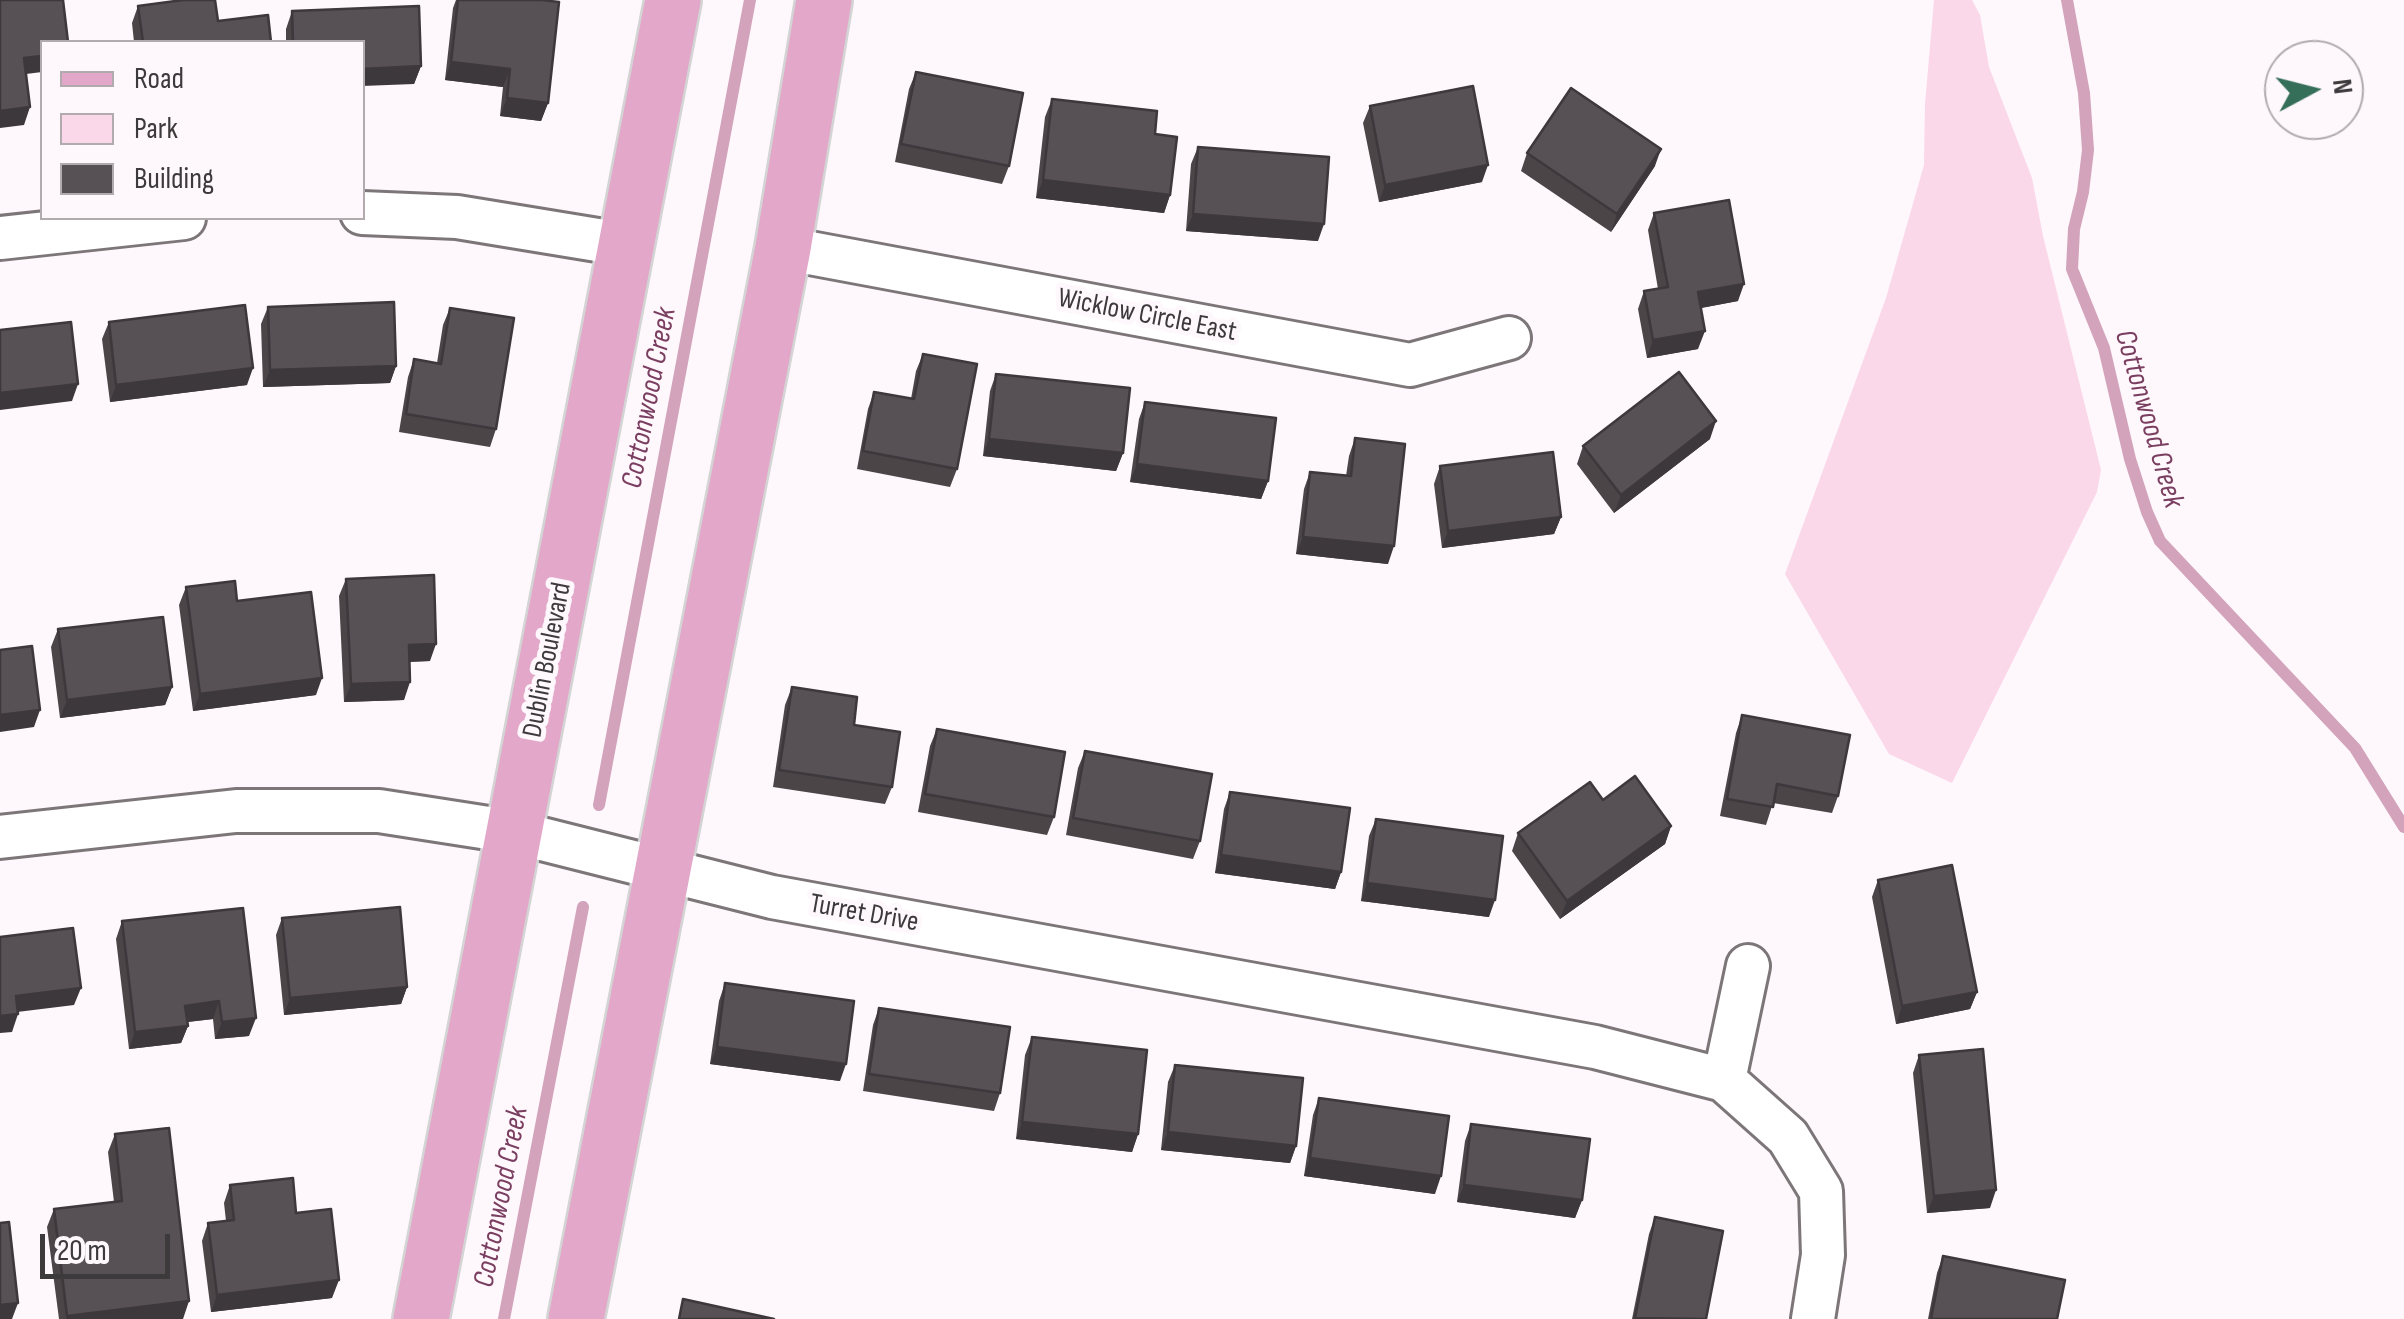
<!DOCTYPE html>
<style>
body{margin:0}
#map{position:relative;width:2404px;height:1319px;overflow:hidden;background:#fef7fb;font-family:"Sofia Sans Condensed",sans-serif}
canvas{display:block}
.legend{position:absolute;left:40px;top:40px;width:325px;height:180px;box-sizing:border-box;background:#fef7fb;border:2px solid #b1abae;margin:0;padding:12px 18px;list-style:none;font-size:30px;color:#3d3a3b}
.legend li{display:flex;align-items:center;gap:20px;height:50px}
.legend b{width:50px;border:2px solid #b1abae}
.north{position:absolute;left:2264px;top:40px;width:100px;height:100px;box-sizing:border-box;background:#fef7fb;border:2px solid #b1abae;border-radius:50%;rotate:83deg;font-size:28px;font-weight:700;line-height:40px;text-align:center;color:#3d3a3b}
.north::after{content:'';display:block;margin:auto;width:35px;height:45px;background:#356f59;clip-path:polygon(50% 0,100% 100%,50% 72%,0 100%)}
.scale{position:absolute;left:40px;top:1234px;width:130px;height:45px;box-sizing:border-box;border:5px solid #3d3a3b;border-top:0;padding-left:12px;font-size:30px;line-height:35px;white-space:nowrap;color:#3d3a3b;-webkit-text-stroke:8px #fef7fb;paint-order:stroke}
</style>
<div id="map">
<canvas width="2404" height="1319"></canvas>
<ul class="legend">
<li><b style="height:12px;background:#e2a7c9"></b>Road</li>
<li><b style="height:28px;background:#fad8e9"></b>Park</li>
<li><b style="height:28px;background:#575054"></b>Building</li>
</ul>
<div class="north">N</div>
<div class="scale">20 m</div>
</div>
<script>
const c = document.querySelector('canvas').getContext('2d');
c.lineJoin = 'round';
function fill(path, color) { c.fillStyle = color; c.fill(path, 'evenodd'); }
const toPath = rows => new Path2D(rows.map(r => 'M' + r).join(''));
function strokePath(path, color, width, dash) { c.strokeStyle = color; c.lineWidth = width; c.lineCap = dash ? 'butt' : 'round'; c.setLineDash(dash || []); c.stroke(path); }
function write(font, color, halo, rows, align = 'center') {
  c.font = font + ' "Sofia Sans Condensed",sans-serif'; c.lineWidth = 10; c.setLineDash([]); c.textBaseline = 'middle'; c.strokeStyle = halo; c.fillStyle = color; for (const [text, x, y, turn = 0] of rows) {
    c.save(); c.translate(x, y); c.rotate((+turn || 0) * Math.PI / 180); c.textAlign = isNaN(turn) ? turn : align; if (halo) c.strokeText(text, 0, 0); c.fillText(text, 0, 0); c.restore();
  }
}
const green = toPath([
 [1934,0,1972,0,1980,15,1989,67,2032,178,2043,236,2101,470,2097,492,1952,783,1889,754,1785,574,1886,298,1924,165,1925,104]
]);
const stream = toPath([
 [2067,0,2084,93,2088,150,2083,192,2074,229,2072,269,2104,348,2130,459,2147,512,2160,541,2355,748,2404,827],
 [599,805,750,0],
 [504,1319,583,907]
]);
const minor = toPath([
 [362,213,457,217,628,245],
 [0,238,184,218],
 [783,248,1410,365,1509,338],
 [0,837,236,811,379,811,514,832,772,897,1595,1047,1724,1080,1788,1137,1821,1191,1823,1255,1813,1319],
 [1724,1080,1748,966]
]);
const major = toPath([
 [421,1319,673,0],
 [576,1319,783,248,824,0]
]);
const wall = toPath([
 [456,0,542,0,548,103,541,121,500,116,503,87,445,80,453,8],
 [138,6,218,21,271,42,134,42,132,23],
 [292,11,421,66,414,84,362,42,286,42,286,29],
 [916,72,1009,166,1002,184,895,162,909,89],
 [1052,99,1155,134,1170,195,1164,213,1036,198,1045,117],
 [1370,106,1482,182,1379,202,1363,123],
 [1198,147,1318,241,1186,231,1191,164],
 [1527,153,1655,166,1611,232,1521,171],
 [1654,213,1738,301,1700,308,1698,349,1647,358,1638,309,1644,291,1658,289,1648,230],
 [268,307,396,366,390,383,263,387,261,324],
 [450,308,496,429,490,447,399,432,408,377,414,359,437,363,443,325],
 [109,322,247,385,110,402,102,339],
 [923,354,957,469,950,487,857,469,868,409,874,392,911,399,916,371],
 [996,374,1123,453,1116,471,983,456,990,391],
 [1145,402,1268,481,1261,499,1130,482,1139,419],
 [1355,438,1388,564,1296,554,1304,489,1310,472,1346,476,1349,456],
 [1710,439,1614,513,1577,464,1583,446],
 [1440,466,1561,517,1554,534,1442,548,1434,484],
 [346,579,430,661,409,662,404,700,344,702,339,596],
 [186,587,237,601,316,695,193,711,179,605],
 [58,629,172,687,165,705,60,718,51,647],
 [792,687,854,725,892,787,885,804,773,787,785,705],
 [1742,715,1838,796,1832,813,1773,803,1766,825,1720,816,1736,733],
 [937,729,1054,817,1047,835,918,812,930,746],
 [1085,751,1200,841,1193,859,1066,835,1078,768],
 [1230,792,1341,872,1335,889,1215,873,1224,809],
 [1603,800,1671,826,1665,844,1560,919,1512,851,1518,833],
 [1376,819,1489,917,1361,901,1369,836],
 [1878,880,1977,992,1970,1009,1896,1024,1872,897],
 [243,908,249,1036,215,1039,213,1019,187,1022,188,1026,181,1043,129,1049,116,939,122,921],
 [282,918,407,987,401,1004,284,1015,276,935],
 [725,983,840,1081,710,1064,719,1001],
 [879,1008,1000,1093,994,1111,863,1091,873,1025],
 [1032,1037,1138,1134,1132,1152,1016,1139,1025,1055],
 [1919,1055,1990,1208,1927,1213,1913,1073],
 [1175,1065,1296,1146,1290,1163,1161,1150,1168,1082],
 [1319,1098,1435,1194,1304,1176,1313,1115],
 [1471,1124,1582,1200,1575,1218,1457,1202,1465,1141],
 [115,1134,183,1319,59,1319,47,1227,54,1209,114,1202,108,1152],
 [230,1185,296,1213,332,1298,211,1312,202,1241,208,1223,226,1221,224,1203],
 [1655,1217,1706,1319,1632,1319,1649,1234],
 [1943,1256,2057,1319,1928,1319,1937,1273]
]);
const shadedWall = toPath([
 [42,56,42,72,18,75,24,58],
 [451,62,510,69,503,87,445,80],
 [421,66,414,84,362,86,362,69],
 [507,98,548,103,541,121,500,116],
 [30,107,24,125,0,128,0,111],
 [1661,149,1655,166,1611,232,1617,214],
 [1488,165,1482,182,1379,202,1385,185],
 [1043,180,1170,195,1164,213,1036,198],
 [1193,214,1324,224,1318,241,1186,231],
 [1744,284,1738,301,1691,310,1698,292],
 [1705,331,1698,349,1647,358,1653,340],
 [396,366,390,383,263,387,270,370],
 [253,368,247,385,110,402,116,385],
 [78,384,72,401,0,410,0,393],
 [1716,421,1710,439,1614,513,1621,495],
 [989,439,1123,453,1116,471,983,456],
 [1137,464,1268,481,1261,499,1130,482],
 [1561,517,1554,534,1442,548,1448,531],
 [1303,537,1394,546,1388,564,1296,554],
 [436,644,430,661,402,662,409,645],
 [322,678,316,695,193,711,200,694],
 [410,682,404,700,344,702,351,684],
 [172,687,165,705,60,718,67,700],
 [40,710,34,727,0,732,0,715],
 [1671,826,1665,844,1560,919,1567,901],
 [1221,855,1341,872,1335,889,1215,873],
 [1367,883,1495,900,1489,917,1361,901],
 [407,987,401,1004,284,1015,290,998],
 [81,988,74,1005,9,1013,16,996],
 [1977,992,1970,1009,1896,1024,1902,1006],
 [219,1001,213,1019,179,1023,185,1006],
 [18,1014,12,1032,0,1033,0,1016],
 [256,1018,249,1036,215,1039,222,1022],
 [188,1026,181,1043,129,1049,135,1032],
 [717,1047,846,1064,840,1081,710,1064],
 [1022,1122,1138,1134,1132,1152,1016,1139],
 [1168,1132,1296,1146,1290,1163,1161,1150],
 [1310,1158,1441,1176,1435,1194,1304,1176],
 [1464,1185,1582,1200,1575,1218,1457,1202],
 [1996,1190,1990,1208,1927,1213,1934,1196],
 [339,1280,332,1298,211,1312,217,1295],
 [189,1301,183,1319,66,1319,67,1316],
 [18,1303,12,1319,0,1319,0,1305]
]);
const building = toPath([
 [0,0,63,0,68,42,42,42,42,56,24,58,30,107,0,111,0,0],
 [183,0,215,0,218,21,268,15,271,42,143,42,138,6,183,0],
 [458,0,542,0,559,2,548,103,507,98,510,69,451,62,458,0],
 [419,6,421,66,362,69,362,42,293,42,292,11,419,6],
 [916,72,1023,93,1009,166,901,144,916,72],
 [1473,86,1488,165,1385,185,1370,106,1473,86],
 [1571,88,1661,149,1617,214,1527,153,1571,88],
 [1052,99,1157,111,1155,134,1177,137,1170,195,1043,180,1052,99],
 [1198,147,1329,157,1324,224,1193,214,1198,147],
 [1729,200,1744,284,1698,292,1705,331,1653,340,1644,291,1668,287,1654,213,1729,200],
 [394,302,396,366,270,370,268,307,394,302],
 [245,305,253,368,116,385,109,322,245,305],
 [450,308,514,318,496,429,406,414,414,359,441,364,450,308],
 [71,322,78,384,0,393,0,330,71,322],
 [923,354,977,364,957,469,863,451,874,392,914,399,923,354],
 [1679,372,1716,421,1621,495,1583,446,1679,372],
 [996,374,1130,388,1123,453,989,439,996,374],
 [1145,402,1276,418,1268,481,1137,464,1145,402],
 [1355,438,1405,444,1394,546,1303,537,1310,472,1351,476,1355,438],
 [1553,452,1561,517,1448,531,1440,466,1553,452],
 [434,575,436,644,409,645,410,682,351,684,346,579,434,575],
 [235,581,237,601,311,592,322,678,200,694,186,587,235,581],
 [163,617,172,687,67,700,58,629,163,617],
 [32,646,40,710,0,715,0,650,32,646],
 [792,687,857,697,854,725,900,732,892,787,779,770,792,687],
 [1742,715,1850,735,1838,796,1777,784,1773,807,1727,799,1742,715],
 [937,729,1065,752,1054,817,925,794,937,729],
 [1085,751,1212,774,1200,841,1073,818,1085,751],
 [1635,776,1671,826,1567,901,1518,833,1590,782,1603,800,1635,776],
 [1230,792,1350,808,1341,872,1221,855,1230,792],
 [1376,819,1503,836,1495,900,1367,883,1376,819],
 [1952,865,1977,992,1902,1006,1878,880,1952,865],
 [400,907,407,987,290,998,282,918,400,907],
 [243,908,256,1018,222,1022,219,1001,185,1006,188,1026,135,1032,122,921,243,908],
 [73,928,81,988,16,996,18,1014,0,1016,0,937,73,928],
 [725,983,854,1001,846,1064,717,1047,725,983],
 [879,1008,1010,1027,1000,1093,869,1074,879,1008],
 [1032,1037,1147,1050,1138,1134,1022,1122,1032,1037],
 [1983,1049,1996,1190,1934,1196,1919,1055,1983,1049],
 [1175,1065,1303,1078,1296,1146,1168,1132,1175,1065],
 [1319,1098,1449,1116,1441,1176,1310,1158,1319,1098],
 [1471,1124,1590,1139,1582,1200,1464,1185,1471,1124],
 [169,1128,189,1301,67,1316,54,1209,122,1201,115,1134,169,1128],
 [293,1178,296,1213,331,1209,339,1280,217,1295,208,1223,234,1220,230,1185,293,1178],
 [1655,1217,1723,1231,1706,1319,1635,1318,1655,1217],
 [9,1222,18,1303,0,1305,0,1223,9,1222],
 [1943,1256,2065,1280,2057,1319,1931,1319,1943,1256],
 [683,1299,774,1319,679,1319,683,1299]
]);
const streetNames = [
 ["Wicklow Circle East",1147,316,11],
 ["Dublin Boulevard",548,660,-79],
 ["Turret Drive",864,914,10]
];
const waterNames = [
 ["Cottonwood Creek",650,398,-79],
 ["Cottonwood Creek",2148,419,74],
 ["Cottonwood Creek",502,1197,-79]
];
fill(green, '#fad8e9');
strokePath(stream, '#d2a3bb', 12);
strokePath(minor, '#7d7679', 48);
strokePath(major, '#d4d4d4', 60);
strokePath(minor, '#fff', 42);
strokePath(major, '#e2a7c9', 55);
fill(wall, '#4b4548');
fill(shadedWall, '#3d383b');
fill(building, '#575054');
strokePath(building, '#3d383b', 2.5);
write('28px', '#3d3a3b', '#fef7fb', streetNames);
write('italic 30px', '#7a3e60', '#fef7fb', waterNames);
</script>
